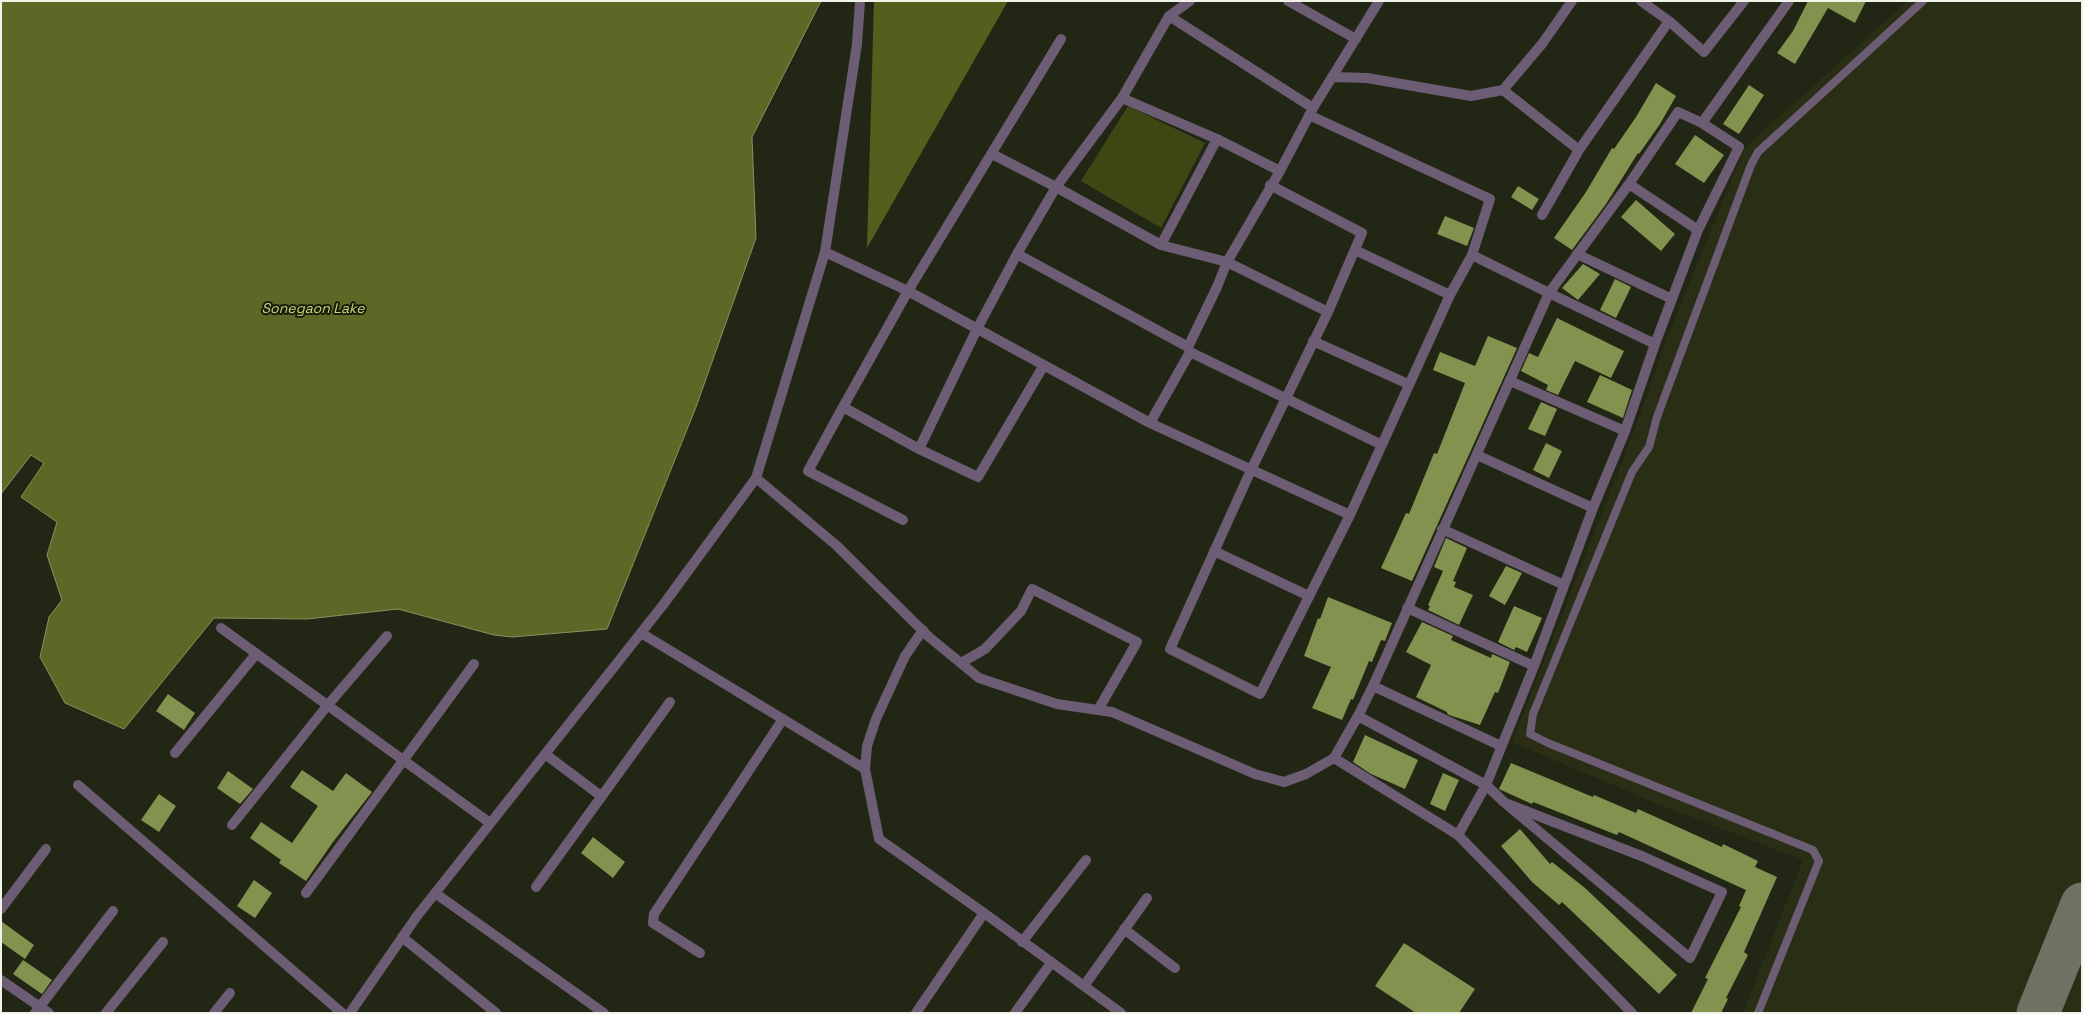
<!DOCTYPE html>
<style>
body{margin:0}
#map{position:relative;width:2083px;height:1014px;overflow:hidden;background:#222614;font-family:"Space Grotesk",sans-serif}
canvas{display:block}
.frame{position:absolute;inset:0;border:2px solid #f0f3e7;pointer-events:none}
</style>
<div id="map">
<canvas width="2083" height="1014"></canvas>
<div class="frame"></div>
</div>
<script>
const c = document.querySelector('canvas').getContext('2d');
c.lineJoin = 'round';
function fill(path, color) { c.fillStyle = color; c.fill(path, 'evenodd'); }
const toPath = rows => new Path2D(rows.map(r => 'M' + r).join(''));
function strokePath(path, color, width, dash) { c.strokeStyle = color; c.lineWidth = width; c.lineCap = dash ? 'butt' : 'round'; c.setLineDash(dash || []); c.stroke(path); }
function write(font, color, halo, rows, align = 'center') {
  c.font = font + ' "Space Grotesk",sans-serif'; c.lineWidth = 4; c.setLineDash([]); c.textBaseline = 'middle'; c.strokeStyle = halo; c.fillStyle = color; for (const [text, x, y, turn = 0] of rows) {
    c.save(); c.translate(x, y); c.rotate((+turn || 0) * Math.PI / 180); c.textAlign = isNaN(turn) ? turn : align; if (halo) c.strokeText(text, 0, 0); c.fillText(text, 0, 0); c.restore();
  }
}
const built = toPath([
 [1908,1,2082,1,2082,1013,1743,1013,1803,860,1657,804,1512,742,1635,429,1665,343,1745,147]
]);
const green = toPath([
 [1128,106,1205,143,1161,228,1081,181]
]);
const forest = toPath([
 [874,1,1008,1,867,248]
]);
const water = toPath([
 [1,1,821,1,752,137,756,238,696,407,607,629,512,637,494,635,398,609,307,619,214,618,124,729,65,703,40,657,49,617,62,600,47,555,57,522,21,497,44,463,31,455,1,494,1,1]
]);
const taxiway = toPath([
 [2038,1013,2082,904]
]);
const building = toPath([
 [1808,1,1866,1,1855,23,1828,8,1795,64,1777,53,1793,31],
 [1656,83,1676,96,1660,124,1639,154,1638,153,1606,204,1572,250,1554,238,1586,192,1612,148,1614,149,1636,117],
 [1749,85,1764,95,1739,134,1723,124],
 [1695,135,1724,155,1704,183,1675,164],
 [1518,186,1539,199,1532,210,1511,197],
 [1636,200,1675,234,1661,251,1621,217],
 [1445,216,1474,228,1467,246,1437,234],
 [1583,264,1600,274,1578,300,1562,288],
 [1615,279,1631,287,1616,318,1600,310],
 [1557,318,1624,351,1611,378,1575,361,1558,395,1546,390,1548,385,1521,371,1529,353,1538,357],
 [1488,336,1517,348,1412,581,1381,568,1406,513,1409,514,1434,453,1437,454,1465,383,1433,370,1440,352,1475,366],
 [1600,375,1632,390,1623,418,1587,402],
 [1541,402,1557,409,1545,436,1528,429],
 [1546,443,1562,451,1549,478,1533,470],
 [1446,538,1467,548,1453,581,1456,582,1454,587,1473,595,1459,625,1428,610,1430,606,1428,605,1443,571,1434,567],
 [1506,566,1522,573,1505,605,1489,596],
 [1328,597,1392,623,1385,641,1381,640,1372,662,1369,661,1353,700,1351,699,1342,720,1312,708,1331,667,1304,656,1318,618,1320,619],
 [1514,606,1542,618,1527,652,1516,647,1514,650,1498,642],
 [1422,622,1453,636,1451,640,1491,658,1492,654,1510,662,1498,693,1495,692,1480,725,1449,715,1447,713,1447,712,1416,697,1431,665,1406,652],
 [168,694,195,713,184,730,156,711],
 [1365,735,1418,760,1405,789,1371,774,1353,762],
 [1511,763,1593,797,1594,795,1636,813,1638,809,1722,847,1723,844,1758,861,1755,867,1777,877,1744,952,1748,955,1726,998,1728,999,1721,1013,1691,1013,1708,979,1705,978,1741,907,1739,906,1746,890,1619,832,1617,835,1533,802,1532,804,1499,789],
 [302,770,333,791,346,773,372,792,333,842,306,881,279,863,281,860,250,838,261,822,292,843,318,806,290,787],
 [228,771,253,789,240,804,217,788],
 [1443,773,1459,780,1445,811,1430,804],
 [159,794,176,806,159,832,141,820],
 [1520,829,1550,864,1552,862,1585,888,1677,975,1659,994,1562,902,1559,905,1532,882,1501,846],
 [593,837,625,862,613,878,581,853],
 [254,880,272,893,255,918,237,906],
 [1,921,34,945,25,959,1,942],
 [1404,943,1475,989,1459,1013,1416,1013,1375,986],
 [23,960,52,980,42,994,13,974]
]);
const lane = toPath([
 [1758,1013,1819,861,1813,850,1548,743,1530,734,1533,714,1632,472,1649,447,1657,417,1751,165,1758,152,1923,1]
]);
const street = toPath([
 [860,1,857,44,825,252,908,291,1150,423,1350,515],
 [1190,1,1169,16,1122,98,1056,187,1161,245,1217,139],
 [1288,1,1356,39],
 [1641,1,1669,21],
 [1169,16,1313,108],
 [1332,77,1367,78,1471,96,1503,90,1542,44,1572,1],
 [1503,90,1579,150],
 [1122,98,1217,139,1280,171],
 [1309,115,1490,199,1472,255],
 [992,154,1056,187,1017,254,977,329,919,449,843,407,908,291,1061,39],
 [1629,184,1698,230],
 [1270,185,1362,233,1328,312,1252,468,1170,649,1260,694,1350,515,1450,295,1472,255,1549,293,1629,184,1678,112,1702,123,1789,1],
 [1542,215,1579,150,1669,21,1704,52,1744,1],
 [1161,245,1227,262,1328,312],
 [1355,250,1450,295],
 [1017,254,1188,347],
 [1577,254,1672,299],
 [1313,341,1408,384],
 [1190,352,1382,445],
 [1510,381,1625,431,1655,344],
 [843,407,808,471,903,520],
 [1150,423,1190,352,1188,347,1217,287,1227,262,1280,171,1313,108,1379,1],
 [919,449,978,477,1044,365],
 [1477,455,1593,508],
 [756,478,836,545,929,637,979,678,1057,704,1112,712,1255,774,1284,782,1306,774,1334,758,1358,716,1373,686,1549,293,1655,344,1698,230,1739,147,1702,123],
 [1442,529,1564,585],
 [1214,551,1309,596],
 [1407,608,1534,666,1593,508,1625,431],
 [221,628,490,823],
 [641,633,865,769,879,839,984,913,1121,1013],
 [961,663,985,649,1021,611,1032,589,1137,642,1098,710],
 [1373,686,1501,746],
 [1358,716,1486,785,1505,803,1690,958,1722,892,1644,857,1505,803],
 [175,753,256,654],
 [545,754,601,796],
 [1334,758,1458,835,1632,1013],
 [865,769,867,746,876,719,905,656,923,630],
 [78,785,342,1013],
 [232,825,327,706,387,636],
 [1458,835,1486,785,1534,666],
 [536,887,670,702],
 [306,893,474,664],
 [435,893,604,1013],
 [1,909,46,849],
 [1124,929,1175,968],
 [402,937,496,1013],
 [1022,942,1086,860],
 [700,953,653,923,654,914,783,719],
 [1,980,49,1013],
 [1084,986,1147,898],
 [35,1013,113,911],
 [106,1013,163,942],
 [214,1013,230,993],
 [350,1013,417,916,663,605,756,478,825,252],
 [916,1013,984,913],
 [1015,1013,1051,963]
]);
const waterNames = [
 ["Sonegaon Lake",313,309]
];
fill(built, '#292e15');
fill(green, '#3e4713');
fill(forest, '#535f1c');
fill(water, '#5b6826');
strokePath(water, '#889260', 1);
strokePath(taxiway, '#6e7262', 43);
fill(building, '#83924f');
strokePath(lane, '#6c5d74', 8);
strokePath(street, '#6c5d74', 10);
write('italic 14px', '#c5d97b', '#181c0a', waterNames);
</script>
